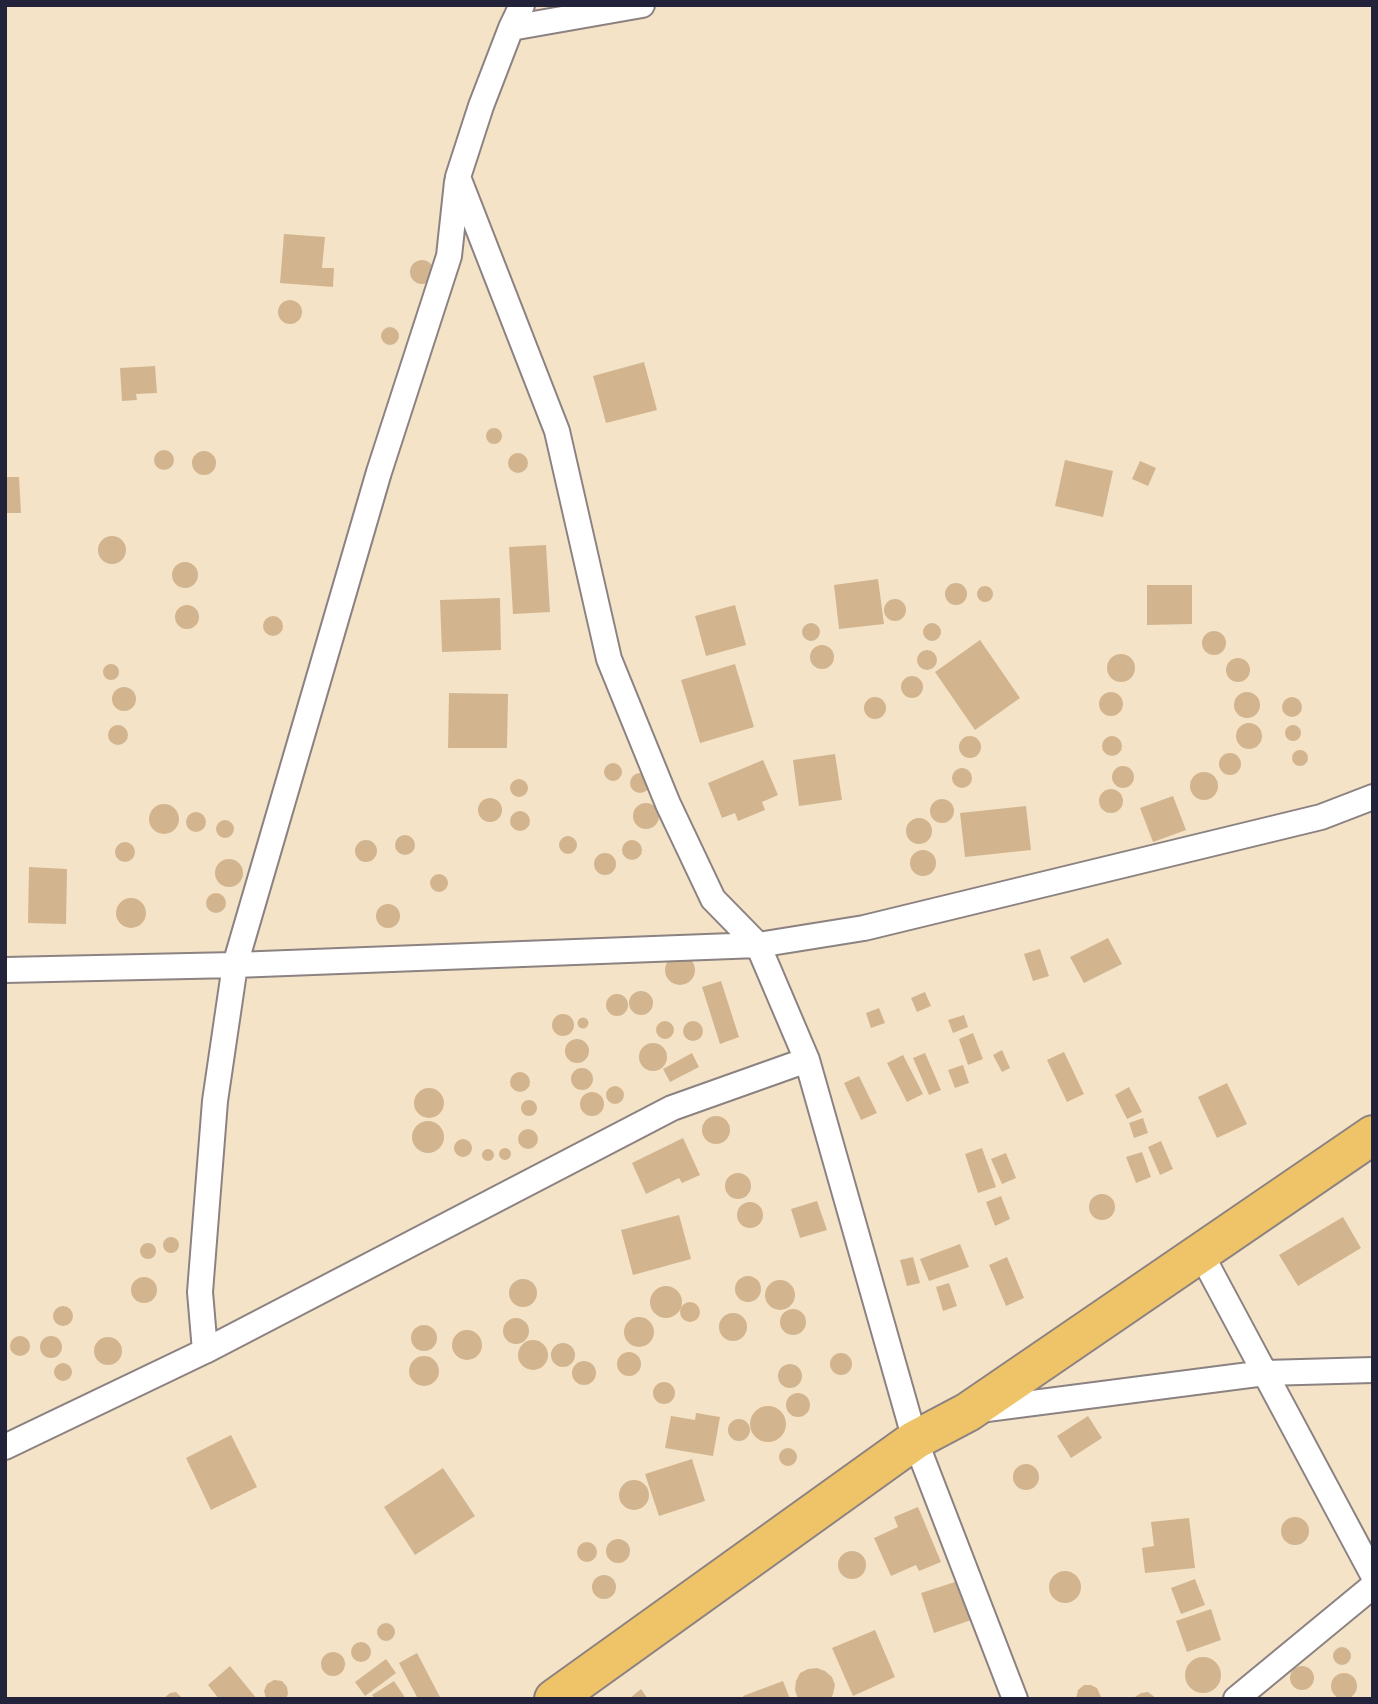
<!DOCTYPE html>
<style>
body{margin:0}
#map{position:relative;width:1378px;height:1704px;overflow:hidden;background:#f4e3c7;font-family:"Gochi Hand",sans-serif}
canvas{display:block}
.frame{position:absolute;inset:0;border:7px solid #22223b;pointer-events:none}
</style>
<div id="map">
<canvas width="1378" height="1704"></canvas>
<div class="frame"></div>
</div>
<script>
const c = document.querySelector('canvas').getContext('2d');
c.lineJoin = 'round';
function fill(path, color) { c.fillStyle = color; c.fill(path, 'evenodd'); }
const toPath = rows => new Path2D(rows.map(r => 'M' + r).join(''));
function strokePath(path, color, width, dash) { c.strokeStyle = color; c.lineWidth = width; c.lineCap = dash ? 'butt' : 'round'; c.setLineDash(dash || []); c.stroke(path); }
const building = toPath([
 [284,234,325,237,322,268,334,268,333,287,280,283],
 '410 272a12 12 0 1 1 24 0a12 12 0 1 1-24 0Z',
 '278 312a12 12 0 1 1 24 0a12 12 0 1 1-24 0Z',
 '381 336a9 9 0 1 1 18 0a9 9 0 1 1-18 0Z',
 [644,362,657,410,606,423,593,376],
 [155,366,157,393,136,394,137,400,122,401,120,368],
 '486 436a8 8 0 1 1 16 0a8 8 0 1 1-16 0Z',
 '154 460a10 10 0 1 1 20 0a10 10 0 1 1-20 0Z',
 '192 463a12 12 0 1 1 24 0a12 12 0 1 1-24 0Z',
 '508 463a10 10 0 1 1 20 0a10 10 0 1 1-20 0Z',
 [1065,460,1113,471,1103,517,1055,506],
 [1140,461,1156,468,1148,486,1132,479],
 [5,477,19,477,21,513,5,513],
 '98 550a14 14 0 1 1 28 0a14 14 0 1 1-28 0Z',
 [546,545,550,612,513,614,509,547],
 '172 575a13 13 0 1 1 26 0a13 13 0 1 1-26 0Z',
 [878,579,884,624,839,629,834,585],
 '945 594a11 11 0 1 1 22 0a11 11 0 1 1-22 0Z',
 [1147,585,1192,585,1192,624,1147,625],
 '977 594a8 8 0 1 1 16 0a8 8 0 1 1-16 0Z',
 [500,598,501,650,442,652,440,600],
 '884 610a11 11 0 1 1 22 0a11 11 0 1 1-22 0Z',
 [735,605,746,645,706,656,695,616],
 '175 617a12 12 0 1 1 24 0a12 12 0 1 1-24 0Z',
 '263 626a10 10 0 1 1 20 0a10 10 0 1 1-20 0Z',
 '923 632a9 9 0 1 1 18 0a9 9 0 1 1-18 0Z',
 '802 632a9 9 0 1 1 18 0a9 9 0 1 1-18 0Z',
 '1202 643a12 12 0 1 1 24 0a12 12 0 1 1-24 0Z',
 [980,640,1020,698,975,730,935,672],
 '810 657a12 12 0 1 1 24 0a12 12 0 1 1-24 0Z',
 '917 660a10 10 0 1 1 20 0a10 10 0 1 1-20 0Z',
 '1107 668a14 14 0 1 1 28 0a14 14 0 1 1-28 0Z',
 '1226 670a12 12 0 1 1 24 0a12 12 0 1 1-24 0Z',
 '103 672a8 8 0 1 1 16 0a8 8 0 1 1-16 0Z',
 [735,664,754,727,700,743,681,680],
 '901 687a11 11 0 1 1 22 0a11 11 0 1 1-22 0Z',
 '112 699a12 12 0 1 1 24 0a12 12 0 1 1-24 0Z',
 '1234 705a13 13 0 1 1 26 0a13 13 0 1 1-26 0Z',
 '1099 704a12 12 0 1 1 24 0a12 12 0 1 1-24 0Z',
 [449,693,508,694,507,748,448,748],
 '1282 707a10 10 0 1 1 20 0a10 10 0 1 1-20 0Z',
 '864 708a11 11 0 1 1 22 0a11 11 0 1 1-22 0Z',
 '1236 736a13 13 0 1 1 26 0a13 13 0 1 1-26 0Z',
 '1285 733a8 8 0 1 1 16 0a8 8 0 1 1-16 0Z',
 '108 735a10 10 0 1 1 20 0a10 10 0 1 1-20 0Z',
 '959 747a11 11 0 1 1 22 0a11 11 0 1 1-22 0Z',
 '1102 746a10 10 0 1 1 20 0a10 10 0 1 1-20 0Z',
 '1292 758a8 8 0 1 1 16 0a8 8 0 1 1-16 0Z',
 '1219 764a11 11 0 1 1 22 0a11 11 0 1 1-22 0Z',
 [835,754,842,800,799,806,793,760],
 [763,760,778,795,762,802,765,810,738,821,735,813,722,818,708,783],
 '604 772a9 9 0 1 1 18 0a9 9 0 1 1-18 0Z',
 '1112 777a11 11 0 1 1 22 0a11 11 0 1 1-22 0Z',
 '952 778a10 10 0 1 1 20 0a10 10 0 1 1-20 0Z',
 '1190 786a14 14 0 1 1 28 0a14 14 0 1 1-28 0Z',
 '630 783a10 10 0 1 1 20 0a10 10 0 1 1-20 0Z',
 '510 788a9 9 0 1 1 18 0a9 9 0 1 1-18 0Z',
 '1099 801a12 12 0 1 1 24 0a12 12 0 1 1-24 0Z',
 [1173,796,1186,830,1153,842,1140,808],
 '478 810a12 12 0 1 1 24 0a12 12 0 1 1-24 0Z',
 '930 811a12 12 0 1 1 24 0a12 12 0 1 1-24 0Z',
 '633 816a13 13 0 1 1 26 0a13 13 0 1 1-26 0Z',
 '149 819a15 15 0 1 1 30 0a15 15 0 1 1-30 0Z',
 [1026,806,1031,850,965,857,960,813],
 '510 821a10 10 0 1 1 20 0a10 10 0 1 1-20 0Z',
 '186 822a10 10 0 1 1 20 0a10 10 0 1 1-20 0Z',
 '906 831a13 13 0 1 1 26 0a13 13 0 1 1-26 0Z',
 '216 829a9 9 0 1 1 18 0a9 9 0 1 1-18 0Z',
 '395 845a10 10 0 1 1 20 0a10 10 0 1 1-20 0Z',
 '559 845a9 9 0 1 1 18 0a9 9 0 1 1-18 0Z',
 '622 850a10 10 0 1 1 20 0a10 10 0 1 1-20 0Z',
 '355 851a11 11 0 1 1 22 0a11 11 0 1 1-22 0Z',
 '115 852a10 10 0 1 1 20 0a10 10 0 1 1-20 0Z',
 '910 863a13 13 0 1 1 26 0a13 13 0 1 1-26 0Z',
 '594 864a11 11 0 1 1 22 0a11 11 0 1 1-22 0Z',
 '215 873a14 14 0 1 1 28 0a14 14 0 1 1-28 0Z',
 [29,867,67,869,66,924,28,923],
 '430 883a9 9 0 1 1 18 0a9 9 0 1 1-18 0Z',
 '206 903a10 10 0 1 1 20 0a10 10 0 1 1-20 0Z',
 '116 913a15 15 0 1 1 30 0a15 15 0 1 1-30 0Z',
 '376 916a12 12 0 1 1 24 0a12 12 0 1 1-24 0Z',
 [1108,938,1122,964,1084,983,1070,957],
 [1040,949,1049,976,1033,981,1024,954],
 '665 970a15 15 0 1 1 30 0a15 15 0 1 1-30 0Z',
 [721,981,739,1037,720,1044,702,987],
 '629 1003a12 12 0 1 1 24 0a12 12 0 1 1-24 0Z',
 [925,992,931,1006,917,1012,911,998],
 '606 1005a11 11 0 1 1 22 0a11 11 0 1 1-22 0Z',
 [879,1008,885,1023,871,1028,866,1013],
 '552 1025a11 11 0 1 1 22 0a11 11 0 1 1-22 0Z',
 [964,1015,968,1027,953,1033,948,1020],
 '577.5 1023a5.5 5.5 0 1 1 11 0a5.5 5.5 0 1 1-11 0Z',
 '656 1030a9 9 0 1 1 18 0a9 9 0 1 1-18 0Z',
 '683 1031a10 10 0 1 1 20 0a10 10 0 1 1-20 0Z',
 [973,1033,983,1059,968,1065,959,1039],
 '565 1051a12 12 0 1 1 24 0a12 12 0 1 1-24 0Z',
 '639 1057a14 14 0 1 1 28 0a14 14 0 1 1-28 0Z',
 [1002,1050,1010,1068,1002,1072,993,1055],
 [1064,1052,1084,1094,1067,1102,1047,1060],
 [692,1053,699,1067,670,1082,663,1069],
 [925,1053,941,1090,929,1095,913,1058],
 [903,1055,923,1094,907,1102,887,1063],
 [963,1065,969,1083,955,1088,948,1070],
 '571 1079a11 11 0 1 1 22 0a11 11 0 1 1-22 0Z',
 '510 1082a10 10 0 1 1 20 0a10 10 0 1 1-20 0Z',
 [859,1076,877,1113,861,1120,844,1083],
 [1227,1083,1247,1124,1217,1138,1198,1097],
 '606 1095a9 9 0 1 1 18 0a9 9 0 1 1-18 0Z',
 [1129,1087,1142,1112,1127,1119,1115,1095],
 '414 1103a15 15 0 1 1 30 0a15 15 0 1 1-30 0Z',
 '580 1104a12 12 0 1 1 24 0a12 12 0 1 1-24 0Z',
 '521 1108a8 8 0 1 1 16 0a8 8 0 1 1-16 0Z',
 '702 1130a14 14 0 1 1 28 0a14 14 0 1 1-28 0Z',
 [1143,1118,1148,1133,1134,1138,1129,1123],
 '412 1137a16 16 0 1 1 32 0a16 16 0 1 1-32 0Z',
 '518 1139a10 10 0 1 1 20 0a10 10 0 1 1-20 0Z',
 [683,1138,700,1175,682,1183,679,1178,646,1194,632,1163],
 '454 1148a9 9 0 1 1 18 0a9 9 0 1 1-18 0Z',
 [1161,1141,1173,1169,1160,1175,1148,1147],
 '499 1154a6 6 0 1 1 12 0a6 6 0 1 1-12 0Z',
 [982,1148,996,1187,978,1193,965,1154],
 '482 1155a6 6 0 1 1 12 0a6 6 0 1 1-12 0Z',
 [1142,1152,1151,1177,1136,1183,1126,1157],
 [1006,1153,1016,1178,1002,1184,991,1159],
 '725 1186a13 13 0 1 1 26 0a13 13 0 1 1-26 0Z',
 '1089 1207a13 13 0 1 1 26 0a13 13 0 1 1-26 0Z',
 [1001,1196,1010,1219,995,1226,986,1202],
 [817,1201,827,1230,800,1238,791,1209],
 '737 1215a13 13 0 1 1 26 0a13 13 0 1 1-26 0Z',
 [679,1215,691,1259,633,1275,621,1230],
 [1343,1217,1361,1248,1298,1286,1279,1255],
 '163 1245a8 8 0 1 1 16 0a8 8 0 1 1-16 0Z',
 '140 1251a8 8 0 1 1 16 0a8 8 0 1 1-16 0Z',
 [960,1244,969,1267,929,1281,920,1259],
 [913,1257,920,1283,907,1286,900,1260],
 [1007,1257,1024,1298,1006,1306,989,1265],
 '735 1289a13 13 0 1 1 26 0a13 13 0 1 1-26 0Z',
 '131 1290a13 13 0 1 1 26 0a13 13 0 1 1-26 0Z',
 '509 1293a14 14 0 1 1 28 0a14 14 0 1 1-28 0Z',
 '765 1295a15 15 0 1 1 30 0a15 15 0 1 1-30 0Z',
 [949,1283,957,1306,943,1311,936,1287],
 '650 1302a16 16 0 1 1 32 0a16 16 0 1 1-32 0Z',
 '680 1312a10 10 0 1 1 20 0a10 10 0 1 1-20 0Z',
 '53 1316a10 10 0 1 1 20 0a10 10 0 1 1-20 0Z',
 '780 1322a13 13 0 1 1 26 0a13 13 0 1 1-26 0Z',
 '719 1327a14 14 0 1 1 28 0a14 14 0 1 1-28 0Z',
 '624 1332a15 15 0 1 1 30 0a15 15 0 1 1-30 0Z',
 '503 1331a13 13 0 1 1 26 0a13 13 0 1 1-26 0Z',
 '411 1338a13 13 0 1 1 26 0a13 13 0 1 1-26 0Z',
 '452 1345a15 15 0 1 1 30 0a15 15 0 1 1-30 0Z',
 '40 1347a11 11 0 1 1 22 0a11 11 0 1 1-22 0Z',
 '10 1346a10 10 0 1 1 20 0a10 10 0 1 1-20 0Z',
 '94 1351a14 14 0 1 1 28 0a14 14 0 1 1-28 0Z',
 '518 1355a15 15 0 1 1 30 0a15 15 0 1 1-30 0Z',
 '551 1355a12 12 0 1 1 24 0a12 12 0 1 1-24 0Z',
 '617 1364a12 12 0 1 1 24 0a12 12 0 1 1-24 0Z',
 '830 1364a11 11 0 1 1 22 0a11 11 0 1 1-22 0Z',
 '409 1371a15 15 0 1 1 30 0a15 15 0 1 1-30 0Z',
 '572 1373a12 12 0 1 1 24 0a12 12 0 1 1-24 0Z',
 '54 1372a9 9 0 1 1 18 0a9 9 0 1 1-18 0Z',
 '778 1376a12 12 0 1 1 24 0a12 12 0 1 1-24 0Z',
 '653 1393a11 11 0 1 1 22 0a11 11 0 1 1-22 0Z',
 '786 1405a12 12 0 1 1 24 0a12 12 0 1 1-24 0Z',
 '750 1424a18 18 0 1 1 36 0a18 18 0 1 1-36 0Z',
 [696,1413,720,1417,713,1456,665,1448,671,1416,695,1420],
 [1088,1416,1102,1438,1071,1458,1057,1436],
 '728 1430a11 11 0 1 1 22 0a11 11 0 1 1-22 0Z',
 [231,1435,257,1487,211,1510,186,1458],
 '779 1457a9 9 0 1 1 18 0a9 9 0 1 1-18 0Z',
 [692,1459,705,1501,659,1516,645,1474],
 '1013 1477a13 13 0 1 1 26 0a13 13 0 1 1-26 0Z',
 [443,1468,475,1516,415,1555,384,1507],
 '619 1495a15 15 0 1 1 30 0a15 15 0 1 1-30 0Z',
 [918,1507,941,1562,919,1571,916,1565,891,1576,874,1538,898,1527,894,1517],
 '1281 1531a14 14 0 1 1 28 0a14 14 0 1 1-28 0Z',
 [1189,1518,1195,1568,1145,1573,1142,1548,1154,1546,1151,1522],
 '606 1551a12 12 0 1 1 24 0a12 12 0 1 1-24 0Z',
 '577 1552a10 10 0 1 1 20 0a10 10 0 1 1-20 0Z',
 '838 1565a14 14 0 1 1 28 0a14 14 0 1 1-28 0Z',
 '1049 1587a16 16 0 1 1 32 0a16 16 0 1 1-32 0Z',
 '592 1587a12 12 0 1 1 24 0a12 12 0 1 1-24 0Z',
 [1195,1579,1205,1605,1181,1614,1171,1588],
 [958,1581,971,1620,934,1633,921,1593],
 [1211,1609,1221,1640,1187,1652,1176,1621],
 '377 1632a9 9 0 1 1 18 0a9 9 0 1 1-18 0Z',
 [875,1630,895,1677,853,1696,832,1648],
 '351 1652a10 10 0 1 1 20 0a10 10 0 1 1-20 0Z',
 '1333 1656a9 9 0 1 1 18 0a9 9 0 1 1-18 0Z',
 '321 1664a12 12 0 1 1 24 0a12 12 0 1 1-24 0Z',
 [417,1653,441,1699,418,1699,399,1663],
 '1185 1675a18 18 0 1 1 36 0a18 18 0 1 1-36 0Z',
 [386,1659,396,1673,365,1696,355,1682],
 [230,1666,257,1699,219,1699,208,1685],
 '1290 1678a12 12 0 1 1 24 0a12 12 0 1 1-24 0Z',
 [817,1668,825,1671,832,1677,835,1685,833,1694,831,1699,798,1699,795,1690,796,1681,800,1673,808,1669],
 '1331 1686a13 13 0 1 1 26 0a13 13 0 1 1-26 0Z',
 [274,1680,282,1681,287,1687,288,1694,286,1699,266,1698,264,1691,267,1684],
 [394,1681,406,1699,375,1699,372,1695],
 [783,1681,790,1699,744,1699,743,1696],
 [1084,1685,1091,1685,1097,1688,1102,1699,1076,1699,1078,1690],
 [641,1689,648,1699,629,1699],
 [176,1692,183,1699,163,1699,170,1693],
 [1148,1692,1157,1699,1132,1699,1141,1693]
]);
const minor = toPath([
 [522,5,511,28,481,106,458,177,557,431,609,659,668,804,713,899,758,945,807,1060,915,1440,1015,1699],
 [511,28,642,5],
 [5,970,235,965,758,945,864,928,1321,817,1373,797],
 [1200,1252,1373,1575],
 [205,1351,200,1292,215,1101,235,965,379,472,449,256,457,182],
 [979,1410,1265,1373,1373,1370],
 [5,1447,205,1351,672,1108,807,1060],
 [1236,1699,1373,1586]
]);
const trunk = toPath([
 [554,1699,915,1440,968,1412,1373,1135]
]);
fill(building, '#d2b58f');
strokePath(minor, '#8b8281', 28);
strokePath(trunk, '#8b8281', 42);
strokePath(minor, '#fff', 24);
strokePath(trunk, '#efc469', 38);
</script>
